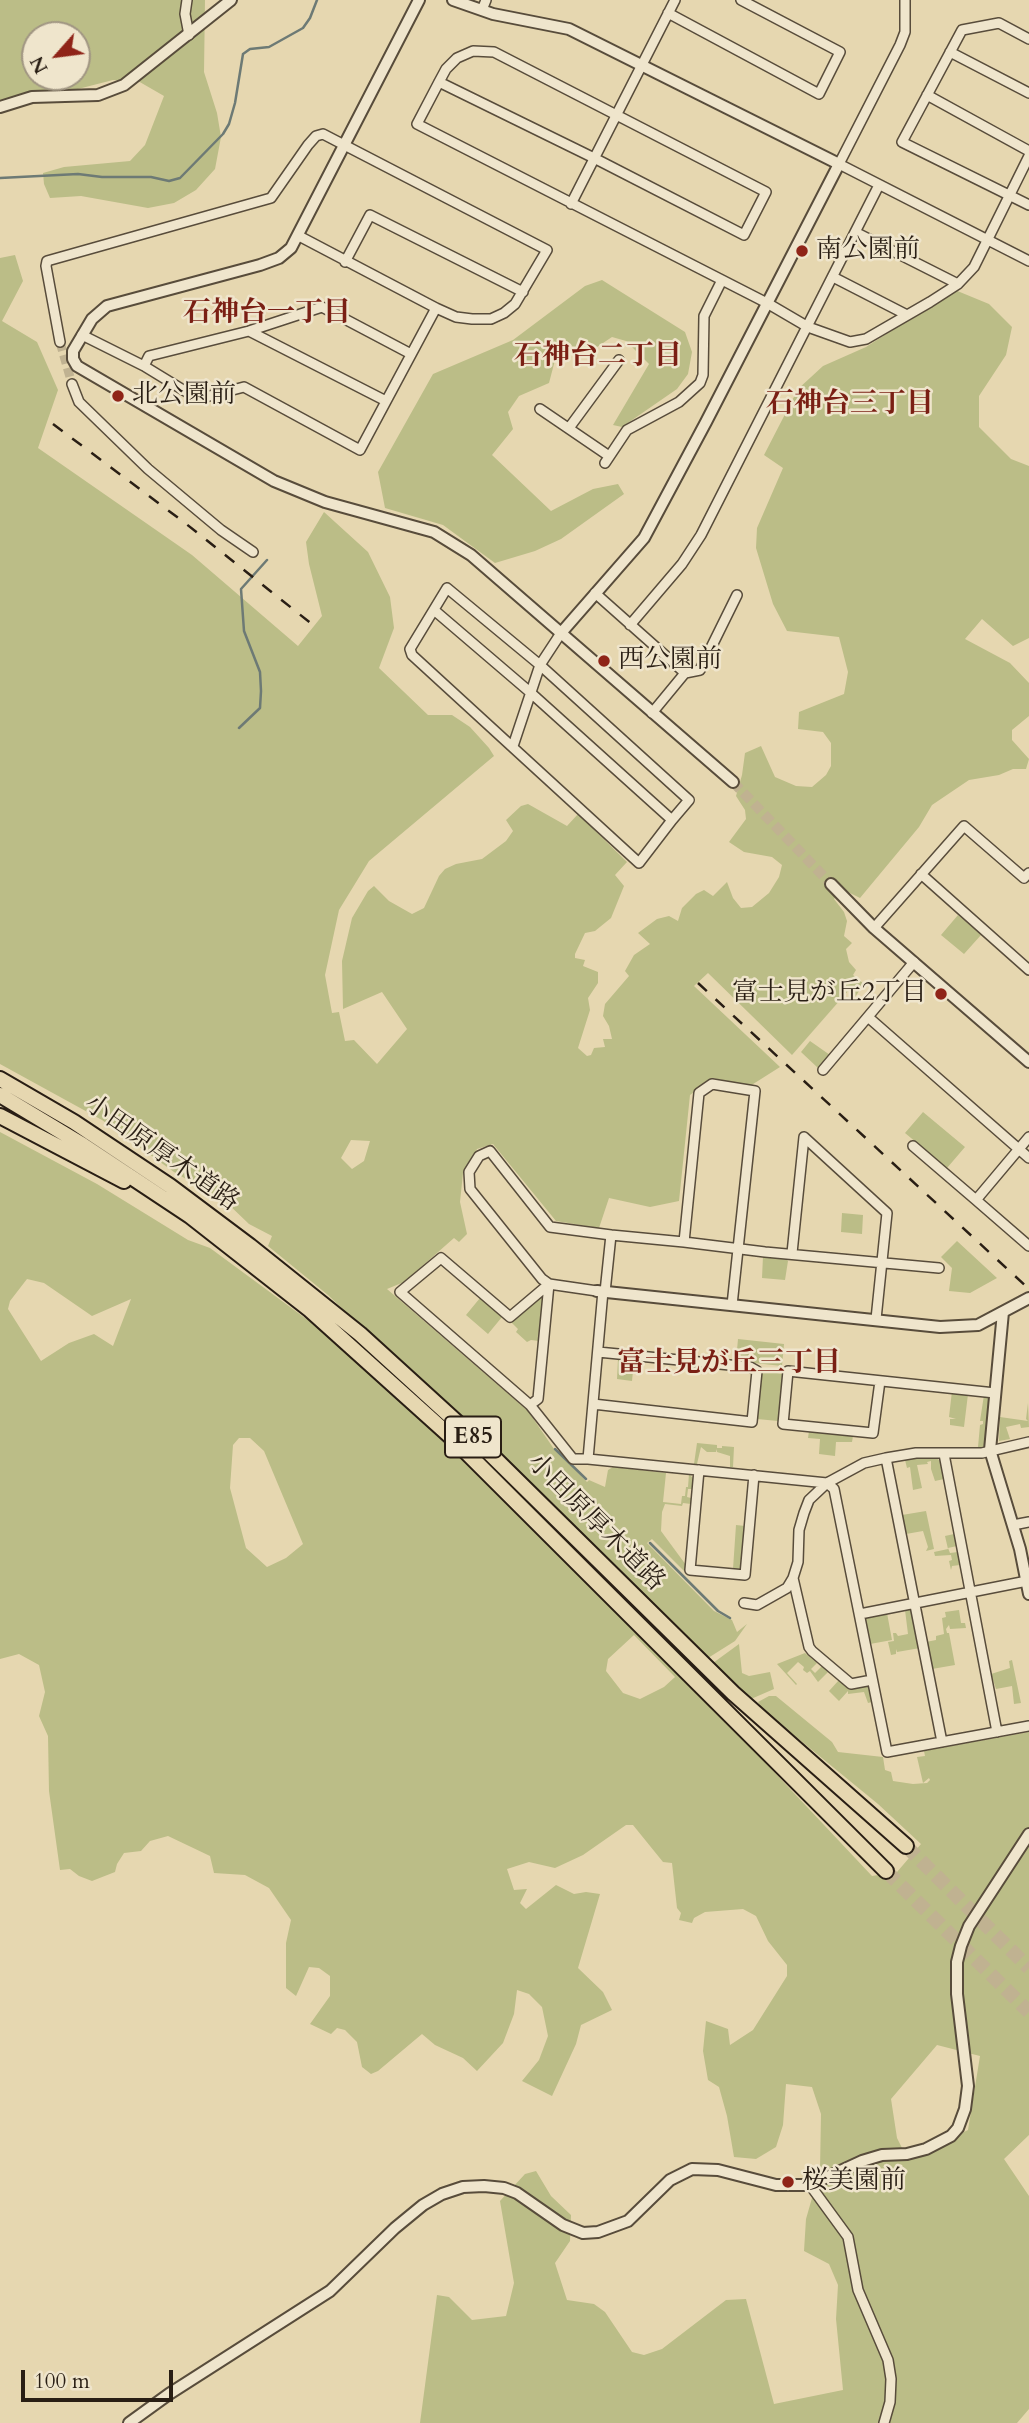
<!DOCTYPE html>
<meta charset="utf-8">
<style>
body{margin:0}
#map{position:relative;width:1029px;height:2423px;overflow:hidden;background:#e6d7b0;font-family:Cardo,serif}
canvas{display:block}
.north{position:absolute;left:21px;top:21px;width:70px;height:70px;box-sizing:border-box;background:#efe5cc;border:2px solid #a09582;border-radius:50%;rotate:242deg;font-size:19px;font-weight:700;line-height:28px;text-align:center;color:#291e14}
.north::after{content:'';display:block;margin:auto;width:24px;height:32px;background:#8f2418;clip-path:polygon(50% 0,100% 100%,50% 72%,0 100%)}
.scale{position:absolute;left:21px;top:2370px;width:152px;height:32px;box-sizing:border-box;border:4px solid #291e14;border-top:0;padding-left:9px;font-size:21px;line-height:24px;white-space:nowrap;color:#291e14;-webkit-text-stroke:5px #efe5cc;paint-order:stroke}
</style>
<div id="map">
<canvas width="1029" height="2423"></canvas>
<div class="north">N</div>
<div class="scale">100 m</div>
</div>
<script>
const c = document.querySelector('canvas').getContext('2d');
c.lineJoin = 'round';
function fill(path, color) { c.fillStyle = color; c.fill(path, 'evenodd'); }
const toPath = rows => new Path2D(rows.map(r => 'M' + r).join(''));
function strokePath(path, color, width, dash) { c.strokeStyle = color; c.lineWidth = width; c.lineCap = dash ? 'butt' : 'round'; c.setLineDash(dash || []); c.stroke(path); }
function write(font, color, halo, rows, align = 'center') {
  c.font = font + ' Cardo,"Noto Serif JP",serif'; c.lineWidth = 5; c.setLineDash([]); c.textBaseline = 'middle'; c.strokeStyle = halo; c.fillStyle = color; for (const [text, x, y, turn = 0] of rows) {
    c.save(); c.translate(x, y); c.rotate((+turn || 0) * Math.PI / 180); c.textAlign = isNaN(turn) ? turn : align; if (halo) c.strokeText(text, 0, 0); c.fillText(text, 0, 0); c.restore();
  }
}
const green = toPath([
 [0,0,205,0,204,72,217,113,221,137,215,169,196,190,174,203,148,208,81,196,50,198,44,184,43,173,64,167,130,161,145,145,164,96,138,81,113,80,0,109],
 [35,35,77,35,77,77,35,77],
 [15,255,23,281,2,321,37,342,58,390,38,448,192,555,298,646,322,616,309,564,306,542,324,512,368,552,390,597,394,628,379,668,428,715,452,715,470,727,489,748,494,756,369,861,339,910,325,975,332,1013,339,1012,345,1041,354,1040,377,1064,407,1029,382,992,343,1009,342,961,352,918,368,891,374,886,389,901,412,914,424,908,439,876,445,869,456,864,482,859,506,841,513,831,506,820,521,806,528,804,567,826,578,814,627,862,615,875,624,886,611,918,595,931,585,933,575,954,575,958,585,960,583,966,598,972,598,983,588,998,590,1010,578,1048,587,1056,591,1055,594,1048,605,1047,603,1039,612,1039,609,1026,603,1016,605,1004,629,976,625,971,634,955,650,944,638,933,657,919,669,916,678,921,682,908,696,894,704,890,713,896,727,882,733,898,741,908,752,907,769,893,779,877,782,865,772,857,744,852,729,842,746,819,745,810,736,796,742,775,745,753,761,746,775,777,796,786,812,787,826,775,831,766,831,743,823,732,798,729,799,712,844,694,848,672,839,637,787,631,773,604,756,548,757,528,783,468,764,455,798,389,823,366,866,347,955,290,989,304,1012,327,1006,355,979,396,979,427,1011,459,1029,466,1029,638,1013,646,982,619,965,639,1010,663,1029,683,1029,716,1012,730,1012,740,1029,759,1026,769,1013,769,999,775,969,780,932,805,919,827,860,898,842,889,834,899,844,912,847,921,844,936,852,943,846,949,849,962,856,970,853,975,864,984,855,997,848,991,792,1055,708,973,694,986,780,1067,750,1086,713,1078,690,1095,679,1201,650,1207,609,1198,599,1228,556,1221,493,1144,477,1149,463,1173,460,1202,467,1234,459,1242,454,1238,404,1282,387,1289,528,1411,554,1449,587,1482,589,1480,605,1487,608,1470,613,1467,666,1473,663,1502,681,1504,682,1496,685,1496,686,1487,688,1487,689,1474,694,1479,693,1489,688,1489,687,1497,691,1498,691,1504,683,1503,682,1506,665,1504,662,1512,661,1531,686,1565,684,1571,652,1539,647,1543,714,1611,732,1620,737,1632,747,1624,735,1641,708,1658,328,1295,268,1246,272,1236,249,1224,226,1202,174,1172,102,1120,0,1064,0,258],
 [351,1140,370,1141,364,1161,352,1169,341,1158],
 [602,280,685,332,692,352,688,374,677,389,622,427,613,425,649,364,626,341,612,337,588,353,577,347,559,345,549,383,519,396,508,412,513,429,492,455,551,511,593,489,618,484,624,494,561,539,535,551,495,563,443,525,385,508,378,472,433,374,513,340,585,286],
 [958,915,981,935,964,954,941,935],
 [810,1041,830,1055,818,1068,801,1052],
 [923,1112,965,1147,947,1168,905,1133],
 [0,1132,97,1184,188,1240,210,1248,324,1332,483,1477,681,1673,872,1876,897,1872,921,1844,878,1804,762,1709,758,1702,769,1696,776,1696,832,1742,838,1752,883,1757,885,1770,891,1772,893,1781,913,1784,927,1783,930,1780,929,1778,923,1783,917,1757,925,1756,924,1751,1029,1732,1029,2135,1004,2159,1029,2196,1029,2409,1017,2423,420,2423,437,2295,449,2297,472,2320,506,2316,514,2283,500,2201,525,2174,536,2171,551,2196,571,2215,570,2241,555,2263,567,2300,594,2304,605,2312,632,2352,644,2355,662,2349,726,2300,746,2299,774,2404,843,2390,836,2319,838,2285,829,2264,804,2251,806,2219,820,2170,821,2114,812,2087,786,2084,783,2125,776,2147,756,2159,734,2157,727,2116,719,2087,708,2080,703,2051,706,2021,728,2029,730,2045,753,2030,787,1976,787,1965,768,1941,756,1916,743,1909,705,1912,694,1918,692,1923,679,1920,681,1913,677,1908,672,1863,663,1862,633,1825,626,1825,583,1855,555,1868,529,1862,507,1869,514,1890,527,1889,520,1903,526,1909,556,1885,574,1894,586,1892,600,1894,578,1968,603,1992,612,2010,581,2025,576,2044,552,2096,522,2081,539,2060,548,2036,542,2007,529,1994,517,1990,514,2014,503,2043,477,2071,463,2058,435,2045,422,2034,378,2071,371,2074,362,2067,357,2042,345,2030,337,2028,331,2034,310,2024,330,1996,330,1976,319,1968,309,1967,296,1996,286,1988,286,1943,291,1920,269,1888,245,1875,214,1873,210,1856,168,1836,150,1841,141,1851,124,1853,117,1864,115,1872,92,1881,79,1876,70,1869,60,1870,49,1791,48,1736,39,1716,45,1692,39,1665,19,1654,0,1659],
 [27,1279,44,1283,92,1316,131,1299,113,1346,94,1334,69,1343,41,1361,8,1309,10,1301],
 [239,1438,250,1438,264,1451,303,1544,286,1558,267,1567,246,1548,230,1488,233,1445],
 [634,1635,675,1677,664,1687,640,1699,623,1693,606,1671,608,1659],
 [937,2045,980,2056,968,2130,908,2160,897,2138,891,2099],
 [842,1213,863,1215,862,1234,841,1232],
 [957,1241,997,1278,970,1293,949,1291,952,1268,941,1257],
 [763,1256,784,1257,788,1261,785,1280,762,1278],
 [544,1293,539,1341,531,1340,527,1342,516,1332,518,1329,511,1322],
 [480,1298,502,1317,488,1334,466,1315],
 [738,1339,784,1344,782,1366,736,1361],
 [618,1359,634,1361,632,1381,617,1379],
 [762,1371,784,1374,778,1421,757,1419],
 [952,1391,968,1394,964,1427,950,1425,950,1419,956,1419,949,1417],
 [984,1395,989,1399,985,1444,982,1448,978,1447,980,1425,983,1424,983,1421,980,1421],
 [1028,1403,1029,1427,1021,1428,1020,1424,1006,1427,1010,1439,999,1441,1000,1417,1028,1421,1026,1419],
 [809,1431,853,1436,852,1442,836,1442,835,1456,819,1454,820,1439,808,1438],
 [697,1443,717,1445,717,1448,722,1448,722,1446,734,1447,733,1467,730,1467,730,1456,717,1452,717,1449,716,1452,707,1452,701,1447,697,1464,694,1464],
 [919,1457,935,1457,940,1461,944,1479,935,1481,931,1469,931,1461,927,1462,928,1464,917,1465,922,1488,913,1490,910,1467,907,1468,905,1460],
 [926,1511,934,1549,926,1551,928,1547,923,1531,906,1534,902,1515],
 [736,1525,745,1526,742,1567,738,1571,733,1569],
 [954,1534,957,1546,948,1548,950,1553,958,1552,960,1565,952,1566,951,1570,949,1561,952,1560,951,1555,935,1556,934,1552,948,1549,945,1536],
 [909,1609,913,1611,920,1648,897,1652,896,1649,896,1654,891,1655,888,1642,894,1641,893,1633,896,1633,898,1636,908,1634,905,1610],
 [959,1610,961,1623,965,1623,966,1628,950,1629,949,1625,946,1629,947,1633,949,1633,955,1665,932,1669,926,1642,936,1640,936,1636,944,1634,942,1618,946,1617,945,1612],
 [887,1613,892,1640,870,1644,865,1620,867,1617],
 [739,1644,742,1673,749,1676,770,1672,774,1689,751,1699,713,1663],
 [805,1653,817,1663,811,1669,815,1673,822,1666,828,1672,818,1682,810,1671,807,1673,803,1670,804,1667,798,1662,787,1673,797,1684,796,1685,777,1664],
 [1012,1660,1021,1703,1014,1704,1012,1686,996,1689,991,1674,1010,1668,1009,1661],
 [839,1680,850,1689,866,1686,870,1688,872,1702,868,1703,864,1692,848,1694,848,1691,839,1701,829,1691]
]);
const stream = toPath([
 [0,178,78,174,102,177,151,177,169,181,180,178,223,134,229,124,235,103,243,54,250,49,269,47,303,28,310,18,317,0],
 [239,728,260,708,261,691,260,672,244,631,241,589,267,560],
 [555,1449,586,1479],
 [650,1543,718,1611,730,1618]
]);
const minorTunnel = toPath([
 [60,342,72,384]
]);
const tertiaryTunnel = toPath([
 [733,782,831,884]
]);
const trunkTunnel = toPath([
 [906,1846,1029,1968],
 [886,1871,1029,2012]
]);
const minor = toPath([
 [187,0,185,14,189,35],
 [905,0,905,32,900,45,839,164,1029,261],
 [482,10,486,0],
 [668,13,819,94,840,52,741,0],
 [1029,39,999,23,962,30,902,142,1029,205],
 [950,52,1029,93],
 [439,82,594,158,744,235,766,192,494,52,473,51,457,58,446,69,439,82,417,124,767,303,808,327,850,342,866,339,930,302,958,284,974,267,1029,156],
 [927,95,1029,151],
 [571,204,675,0],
 [857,233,958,284],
 [345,262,370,215,523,292],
 [833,277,907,315],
 [249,331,386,401],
 [82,335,144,366,198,399,244,387,360,450,436,308,299,236],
 [60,342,46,266,47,261,271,198,308,145,316,136,323,134,547,250,515,304,504,313,491,319,472,319,456,317,436,308],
 [144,366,149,356,249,331,322,307,411,354],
 [72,384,79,402,148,469,221,530,253,552],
 [540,409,609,456],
 [569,428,619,360],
 [605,463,627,430,679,402,700,383,703,375,704,316,722,280],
 [595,593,685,673,652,713],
 [434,610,531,693,672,820,689,800,540,665,447,588,410,649,412,655,639,863,672,820],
 [630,625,682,564,701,535,879,185],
 [685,673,700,670,737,595],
 [513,746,540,665,561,633],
 [921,874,1029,970],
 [874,928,964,826,1024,878,1029,873],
 [868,1017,1029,1158],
 [823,1070,914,962],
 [804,1137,887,1213,876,1319],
 [1029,1137,976,1200,1029,1246],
 [913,1146,976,1200],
 [684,1242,765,1252,939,1268],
 [792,1253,804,1137],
 [549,1284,510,1317,441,1258,400,1292,530,1405,573,1459,588,1459],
 [597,1291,549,1284,542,1279,470,1189,469,1172,479,1156,490,1151,550,1227,611,1235],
 [603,1291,588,1459,827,1483,834,1489,887,1752,1029,1726],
 [605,1292,611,1235,684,1242,699,1093,712,1084,755,1091,732,1305],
 [880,1381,873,1433,783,1424,788,1371,995,1393],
 [593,1404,752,1422,757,1371,750,1367,598,1352],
 [530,1405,538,1399,549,1284],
 [944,1454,997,1732],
 [886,1458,942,1742],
 [699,1470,690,1570,745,1575,754,1475],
 [1013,1525,1029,1522],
 [793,1578,809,1647,812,1651,851,1684,872,1680],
 [744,1603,757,1605,787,1588,793,1578,798,1562,799,1530,804,1513,809,1500,827,1483,864,1463,886,1458,916,1453,982,1453,1029,1442],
 [860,1614,1027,1581],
 [810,2185,848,2237,858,2290,888,2360,891,2379,890,2402,884,2423]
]);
const tertiary = toPath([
 [419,0,291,248,279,258,260,265,107,306,92,319,73,351,73,359,77,366,274,481,325,502,434,532,471,555,733,782],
 [453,0,493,14,569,29,839,164,706,422,644,538,561,633],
 [0,107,32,97,98,95,124,85,231,0],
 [831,884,874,928,1029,1062],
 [597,1291,940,1327,978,1325,1029,1298],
 [1003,1312,990,1450,1020,1549,1029,1594],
 [129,2423,169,2394,330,2291,395,2228,423,2205,442,2194,463,2187,484,2186,504,2188,517,2193,563,2225,583,2233,598,2232,628,2221,670,2180,692,2169,718,2170,776,2185,810,2185,862,2161,882,2155,907,2154,926,2149,951,2136,958,2128,965,2109,968,2086,957,1994,957,1962,961,1946,969,1926,1029,1834]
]);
const trunk = toPath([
 [0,1079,74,1122,170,1186,250,1246,360,1334,473,1437,733,1693,906,1846],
 [0,1095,83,1145,190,1216,310,1310,450,1436,886,1871],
 [0,1116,124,1181]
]);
const rail = toPath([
 [53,424,185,523,313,625],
 [698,983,1029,1289]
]);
const markers = [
 [802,251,7,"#8f2418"],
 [118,396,7,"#8f2418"],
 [604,661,7,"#8f2418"],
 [941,994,7,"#8f2418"],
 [788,2182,7,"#8f2418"]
];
const shields = [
 [473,1437,56]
];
const shieldNames = [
 ["E85",473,1437]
];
const poiNames = [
 ["南公園前",816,251],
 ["北公園前",132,396],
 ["西公園前",618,661],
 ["富士見が丘2丁目",927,994,"right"],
 ["桜美園前",802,2182]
];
const streetNames = [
 ["小田原厚木道路",161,1154,35],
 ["小田原厚木道路",595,1523,45]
];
const neighbourhoodNames = [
 ["石神台一丁目",267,315],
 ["石神台二丁目",598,358],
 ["石神台三丁目",850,406],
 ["富士見が丘三丁目",729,1365]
];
fill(green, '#bbbd87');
strokePath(stream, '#6d7a75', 2.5);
strokePath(minorTunnel, '#c0b291', 9, [9, 4.5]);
strokePath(tertiaryTunnel, '#c0b291', 10, [10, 5]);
strokePath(trunkTunnel, '#c0b291', 14, [14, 7]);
strokePath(minor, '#584c3b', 12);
strokePath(tertiary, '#584c3b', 14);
strokePath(trunk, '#291e14', 18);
strokePath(minor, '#efe5cc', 9);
strokePath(tertiary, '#efe5cc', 10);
strokePath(trunk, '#e6d7b0', 14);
strokePath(rail, '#291e14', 2.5, [12, 12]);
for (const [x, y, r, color] of markers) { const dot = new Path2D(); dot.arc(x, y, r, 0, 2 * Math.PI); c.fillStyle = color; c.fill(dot); strokePath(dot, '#efe5cc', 2.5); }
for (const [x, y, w] of shields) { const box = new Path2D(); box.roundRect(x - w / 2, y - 20.5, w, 41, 5); c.fillStyle = '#efe5cc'; c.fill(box); strokePath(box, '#291e14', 2); }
write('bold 24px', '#291e14', null, shieldNames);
write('26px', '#291e14', '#efe5cc', poiNames, 'left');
write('26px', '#291e14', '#efe5cc', streetNames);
write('bold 28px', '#7a1f14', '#efe5cc', neighbourhoodNames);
</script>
